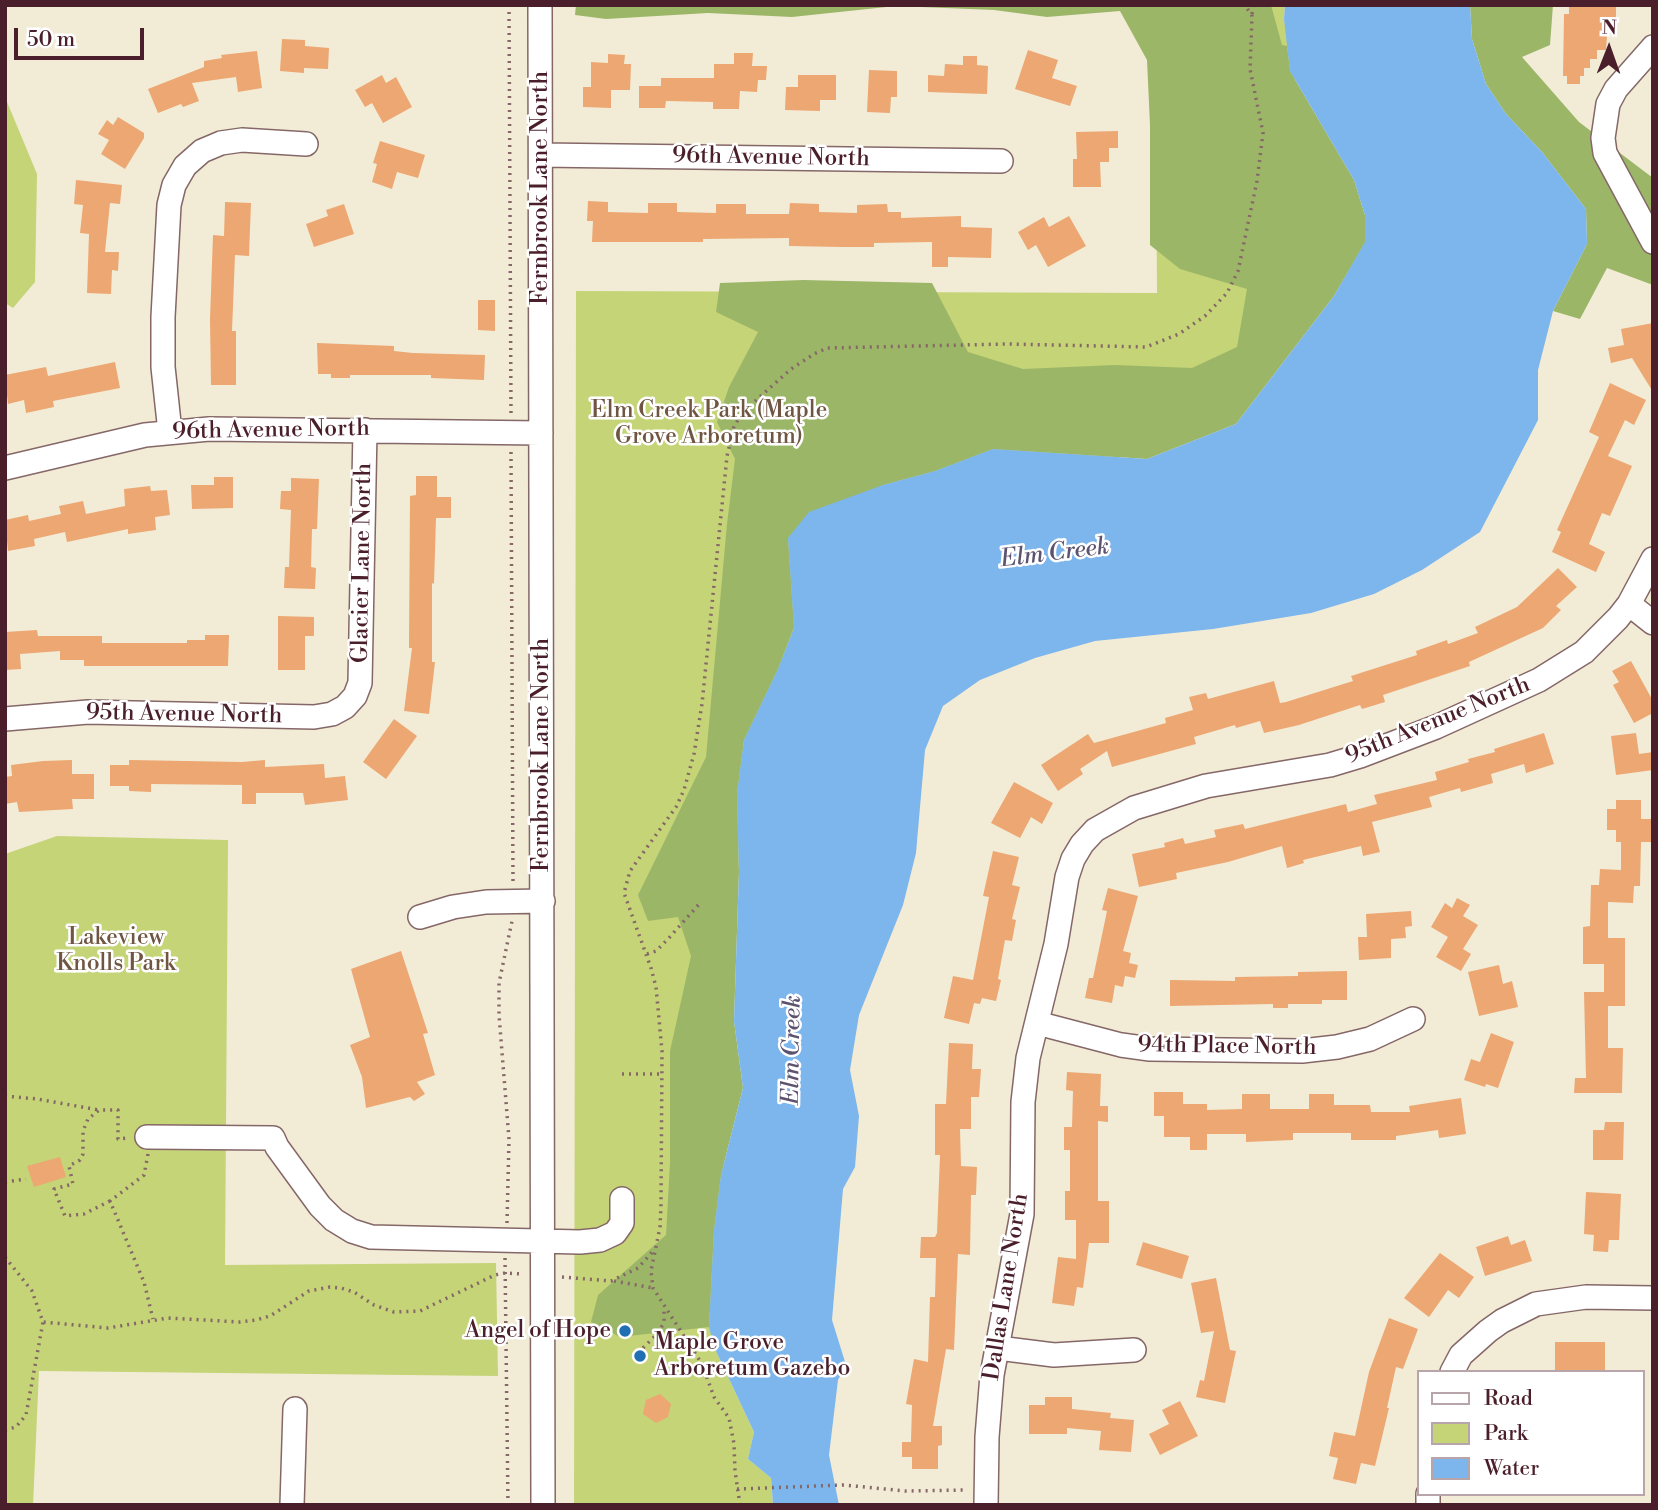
<!DOCTYPE html>
<style>
body{margin:0}
#map{position:relative;width:1658px;height:1510px;overflow:hidden;background:#f2ecd7;font-family:"Libre Bodoni",serif}
canvas{display:block}
.frame{position:absolute;inset:0;border:7px solid #4a1f2b;pointer-events:none}
.legend{position:absolute;left:1417px;top:1370px;width:228px;height:126px;box-sizing:border-box;background:#fff;border:2px solid #b7a5aa;margin:0;padding:9px 12px;list-style:none;font-size:21px;color:#4a1f2b}
.legend li{display:flex;align-items:center;gap:14px;height:35px}
.legend b{width:35px;border:2px solid #b7a5aa}
.north{position:absolute;left:1574px;top:14px;width:70px;height:70px;-webkit-text-stroke:5px #fff;paint-order:stroke;rotate:1deg;font-size:19px;font-weight:700;line-height:28px;text-align:center;color:#4a1f2b}
.north::after{content:'';display:block;margin:auto;width:24px;height:32px;background:#4a1f2b;clip-path:polygon(50% 0,100% 100%,50% 72%,0 100%)}
.scale{position:absolute;left:14px;top:28px;width:130px;height:32px;box-sizing:border-box;border:4px solid #4a1f2b;border-top:0;padding-left:9px;font-size:21px;line-height:24px;white-space:nowrap;color:#4a1f2b;-webkit-text-stroke:5px #fff;paint-order:stroke}
</style>
<div id="map">
<canvas width="1658" height="1510"></canvas>
<div class="frame"></div>
<ul class="legend">
<li><b style="height:9px;background:#fff"></b>Road</li>
<li><b style="height:19px;background:#c5d477"></b>Park</li>
<li><b style="height:19px;background:#7cb6ed"></b>Water</li>
</ul>
<div class="north">N</div>
<div class="scale">50 m</div>
</div>
<script>
const c = document.querySelector('canvas').getContext('2d');
c.lineJoin = 'round';
function fill(path, color) { c.fillStyle = color; c.fill(path, 'evenodd'); }
const toPath = rows => new Path2D(rows.map(r => 'M' + r).join(''));
function strokePath(path, color, width, dash) { c.strokeStyle = color; c.lineWidth = width; c.lineCap = dash ? 'butt' : 'round'; c.setLineDash(dash || []); c.stroke(path); }
function write(font, color, halo, rows, align = 'center') {
  c.font = font + ' "Libre Bodoni",serif'; c.lineWidth = 5; c.setLineDash([]); c.textBaseline = 'middle'; c.strokeStyle = halo; c.fillStyle = color; for (const [text, x, y, turn = 0] of rows) {
    c.save(); c.translate(x, y); c.rotate((+turn || 0) * Math.PI / 180); c.textAlign = isNaN(turn) ? turn : align; if (halo) c.strokeText(text, 0, 0); c.fillText(text, 0, 0); c.restore();
  }
}
const green = toPath([
 [1155,5,1285,5,1284,19,1334,296,744,740,715,1349,754,1432,748,1459,771,1478,773,1505,574,1505,576,291,1157,293],
 [5,97,37,174,35,282,13,308,5,303],
 [57,836,228,840,225,1265,496,1263,498,1376,39,1371,33,1505,5,1505,5,854]
]);
const forest = toPath([
 [576,5,1271,5,1282,45,1287,46,1290,71,1354,180,1365,215,1365,243,1334,296,1236,424,1147,459,993,449,935,471,883,485,788,538,794,627,778,669,744,740,737,794,739,872,734,1021,743,1088,721,1175,714,1230,709,1327,620,1337,591,1322,598,1295,666,1235,670,1163,670,1051,691,956,678,917,648,921,638,895,706,757,727,524,735,459,717,422,729,387,758,332,716,312,720,283,803,280,932,283,968,352,1023,369,1115,365,1192,368,1237,347,1247,289,1180,269,1150,245,1150,125,1147,60,1120,11,1047,17,994,10,896,6,792,17,708,13,606,19,575,15],
 [1470,5,1553,5,1550,45,1522,57,1579,122,1653,178,1653,285,1607,268,1580,319,1553,311,1587,244,1586,209,1542,152,1506,114,1486,84,1472,39]
]);
const water = toPath([
 [1285,5,1470,5,1472,39,1486,84,1506,114,1542,152,1586,209,1587,244,1553,311,1538,370,1538,420,1480,532,1422,570,1374,594,1311,613,1213,629,1095,641,1035,658,980,680,943,706,925,750,916,853,903,905,859,1015,850,1070,859,1116,855,1167,843,1189,832,1320,846,1365,838,1380,829,1455,839,1505,773,1505,771,1478,748,1459,754,1432,715,1349,709,1327,714,1230,721,1175,743,1088,734,1021,739,872,737,794,744,740,778,669,794,628,788,538,809,512,883,485,935,471,993,449,1147,459,1236,424,1334,296,1365,242,1365,215,1354,180,1290,71,1284,19]
]);
const building = toPath([
 [1569,5,1616,5,1616,21,1608,21,1606,50,1597,50,1597,59,1590,59,1590,68,1584,68,1584,76,1580,76,1580,84,1567,84,1567,76,1563,76,1564,14,1569,14],
 [282,39,305,40,305,46,329,48,328,69,304,68,304,73,280,71],
 [1028,50,1058,60,1052,78,1077,86,1070,106,1015,89],
 [257,51,262,88,238,92,236,77,192,83,199,101,183,107,181,104,158,113,148,89,204,67,204,61,222,58,221,55],
 [734,53,753,53,752,66,767,66,766,80,758,80,757,92,740,91,739,109,713,109,713,102,666,101,665,108,639,108,639,86,661,86,661,78,714,78,714,64,734,64],
 [608,54,625,55,624,64,631,64,630,90,611,90,611,108,583,107,583,87,591,87,591,62,608,63],
 [963,56,977,56,977,65,988,66,987,94,928,92,928,75,944,76,945,64,963,65],
 [869,70,897,71,897,97,891,97,890,113,867,112],
 [382,75,386,83,396,77,412,107,383,123,372,103,365,107,355,90],
 [798,75,836,75,836,100,820,100,820,111,785,110,786,87,798,87],
 [118,117,144,133,144,138,125,169,101,154,109,140,98,134,107,120,113,125],
 [1118,131,1118,148,1109,148,1109,162,1100,162,1101,187,1073,187,1073,159,1077,159,1076,132],
 [380,141,425,155,418,178,397,172,392,189,372,182,377,164,373,163],
 [76,180,122,185,120,204,110,203,105,252,119,252,118,271,112,270,111,294,87,293,89,234,80,233,83,205,74,204],
 [588,201,608,202,608,212,648,213,648,203,677,203,677,212,716,213,716,204,746,204,746,214,789,214,790,203,819,204,819,212,857,213,857,205,887,204,888,212,901,212,901,218,961,216,961,227,992,228,991,258,948,257,948,267,932,267,932,242,874,243,874,247,842,247,789,246,789,238,703,239,703,242,592,242,593,221,587,221],
 [225,202,251,203,249,256,235,255,232,331,236,331,236,385,211,385,210,319,213,235,224,236],
 [344,204,354,234,314,247,306,224,328,216,326,210],
 [1069,216,1086,246,1048,267,1036,245,1028,250,1018,232,1044,217,1049,227],
 [478,300,495,300,495,331,478,330],
 [1653,323,1653,392,1632,358,1611,363,1608,348,1624,345,1621,329],
 [317,343,394,346,394,351,413,353,485,355,484,380,431,378,431,375,350,375,350,378,331,378,331,374,318,374],
 [115,362,120,388,53,401,54,407,26,413,24,400,8,404,5,375,46,367,48,376],
 [1610,383,1646,400,1634,425,1625,420,1608,456,1632,466,1610,516,1602,513,1589,544,1605,552,1596,572,1552,552,1561,532,1557,530,1599,437,1589,432],
 [416,476,437,476,437,497,451,497,451,518,436,518,434,584,432,583,432,662,435,662,429,714,404,711,412,648,409,648,410,496,416,495],
 [214,477,233,477,233,508,192,509,191,485,214,485],
 [291,478,319,479,317,529,312,529,311,567,316,568,315,589,284,588,285,567,289,567,291,510,280,509,281,491,291,491],
 [150,486,151,491,167,490,170,515,155,517,156,530,128,534,128,529,67,542,65,532,34,539,35,546,8,551,5,520,28,515,29,521,61,514,59,506,83,501,86,514,125,506,124,489],
 [1558,568,1577,587,1556,606,1561,610,1543,628,1469,662,1470,666,1383,695,1385,702,1362,709,1360,705,1299,725,1264,733,1260,721,1236,728,1235,725,1194,737,1196,744,1112,767,1107,751,1080,769,1083,774,1058,791,1041,765,1088,734,1094,743,1166,723,1165,718,1193,710,1189,697,1206,693,1208,699,1274,681,1280,703,1286,702,1353,681,1351,676,1417,655,1416,651,1447,640,1448,644,1478,633,1475,627,1517,607],
 [278,616,314,617,314,636,305,636,305,670,278,670],
 [37,630,38,636,102,636,102,643,187,643,187,640,205,640,205,635,229,635,228,666,84,666,84,660,60,660,60,651,20,654,21,669,5,670,5,632],
 [1631,661,1653,701,1653,713,1634,723,1613,685,1619,682,1612,671],
 [394,719,417,736,386,779,363,762],
 [1544,733,1554,764,1526,773,1524,764,1491,774,1493,783,1461,792,1460,788,1429,797,1432,807,1372,822,1380,852,1363,856,1361,846,1303,860,1304,863,1287,868,1282,846,1228,862,1176,873,1177,879,1139,887,1132,854,1165,847,1164,843,1183,838,1185,844,1216,837,1214,830,1243,824,1245,829,1346,804,1348,812,1377,804,1374,795,1437,780,1435,772,1469,762,1468,759,1495,752,1494,749],
 [1636,733,1639,754,1653,752,1653,770,1616,775,1611,736],
 [72,760,72,774,94,774,94,799,72,799,73,809,19,812,17,802,5,804,5,777,12,776,11,765,43,761],
 [129,760,242,762,265,760,265,767,324,764,325,778,345,776,348,800,305,805,303,793,256,793,256,804,242,804,242,785,151,784,151,792,129,791,129,786,110,786,110,765,129,765],
 [1014,782,1053,803,1042,824,1031,817,1020,838,991,823],
 [1616,800,1641,800,1641,819,1653,819,1653,842,1641,842,1640,886,1634,886,1633,903,1608,902,1608,938,1625,938,1625,1006,1608,1006,1608,1048,1623,1048,1622,1093,1574,1093,1575,1078,1586,1078,1584,992,1604,992,1604,964,1583,964,1583,927,1590,926,1591,885,1599,885,1600,869,1621,870,1621,842,1616,842,1616,830,1607,830,1607,809,1616,809],
 [993,851,1019,857,1012,885,1020,887,1012,919,1016,920,1012,941,1005,940,998,979,1001,980,996,1001,982,998,980,1004,974,1003,969,1024,944,1018,953,976,973,980,989,897,983,896],
 [1108,888,1138,896,1123,951,1131,953,1129,963,1138,965,1135,978,1125,976,1123,987,1115,985,1112,1003,1085,998,1089,978,1093,978,1107,911,1102,910],
 [1457,898,1470,905,1463,916,1478,925,1463,949,1471,954,1461,971,1436,957,1448,937,1431,927,1445,903,1452,908],
 [1411,911,1412,926,1405,927,1406,938,1391,939,1391,958,1359,960,1358,937,1367,937,1366,914],
 [401,951,428,1033,423,1034,435,1075,417,1082,425,1094,414,1101,410,1097,366,1108,362,1077,350,1045,370,1037,351,969],
 [1499,965,1503,984,1512,981,1518,1007,1479,1016,1468,972],
 [1347,971,1347,1000,1322,1000,1322,1004,1288,1004,1288,1008,1273,1008,1273,1004,1170,1006,1170,980,1235,981,1235,977,1298,976,1298,972],
 [1491,1033,1514,1042,1498,1088,1486,1084,1485,1087,1464,1080,1471,1059,1480,1062],
 [949,1043,973,1044,972,1069,981,1069,979,1097,971,1097,971,1129,960,1129,961,1166,977,1167,976,1195,971,1195,970,1255,958,1254,954,1350,946,1349,933,1426,942,1426,942,1445,938,1446,938,1469,912,1469,912,1457,902,1457,902,1442,911,1442,912,1405,906,1404,914,1359,928,1362,930,1297,935,1297,936,1258,920,1258,921,1237,935,1237,937,1233,940,1155,935,1155,935,1104,946,1104],
 [1067,1072,1101,1074,1100,1106,1108,1106,1108,1122,1098,1121,1098,1201,1109,1201,1109,1243,1089,1243,1083,1288,1077,1287,1074,1306,1052,1303,1058,1257,1076,1259,1076,1220,1065,1220,1065,1191,1070,1191,1070,1150,1064,1150,1064,1127,1072,1127,1073,1091,1066,1090],
 [1154,1092,1183,1092,1183,1104,1207,1104,1207,1110,1242,1109,1242,1094,1270,1094,1270,1109,1309,1109,1309,1094,1334,1094,1334,1105,1370,1105,1371,1112,1410,1112,1409,1106,1461,1098,1466,1134,1439,1138,1438,1130,1396,1136,1396,1140,1351,1140,1351,1133,1293,1133,1293,1140,1246,1142,1246,1134,1207,1134,1207,1150,1190,1150,1190,1137,1164,1137,1164,1116,1154,1116],
 [1605,1122,1624,1122,1623,1160,1593,1160,1593,1130,1604,1130],
 [60,1157,66,1177,34,1187,27,1166],
 [1586,1192,1621,1194,1619,1240,1609,1240,1608,1252,1593,1251,1594,1235,1584,1234],
 [1508,1236,1511,1245,1525,1240,1532,1261,1485,1276,1476,1247],
 [1143,1242,1189,1256,1182,1279,1136,1265],
 [1440,1253,1474,1277,1459,1298,1448,1290,1429,1317,1404,1298],
 [1216,1278,1230,1350,1236,1351,1225,1403,1196,1397,1200,1380,1204,1381,1214,1331,1201,1333,1191,1283],
 [1389,1318,1418,1329,1403,1369,1396,1367,1387,1408,1389,1408,1375,1466,1361,1463,1356,1484,1333,1479,1338,1458,1329,1456,1334,1432,1355,1436,1369,1372],
 [1555,1342,1605,1342,1605,1372,1555,1372],
 [660,1394,671,1404,668,1417,656,1423,643,1414,646,1400],
 [1045,1397,1072,1397,1072,1409,1111,1413,1110,1418,1134,1420,1131,1452,1099,1450,1101,1431,1067,1428,1067,1434,1029,1434,1029,1405,1045,1405],
 [1180,1401,1198,1436,1160,1455,1149,1434,1169,1424,1162,1410]
]);
const path = toPath([
 [509,5,511,413],
 [1252,14,1253,5],
 [511,452,513,882],
 [647,954,656,951,668,939,701,902],
 [622,1074,662,1074],
 [5,1096,37,1099,99,1110],
 [148,1154,144,1175,110,1201,144,1282,153,1319],
 [5,1182,26,1179],
 [110,1201,84,1214,65,1216,54,1189,73,1184,69,1166,80,1160,83,1154,83,1131,88,1119,99,1110,118,1110,118,1139,128,1138],
 [507,1223,509,1139,499,1015,499,983,512,921],
 [5,1257,32,1291,43,1322,108,1328,168,1318,240,1322,256,1320,270,1316,309,1291,330,1287,341,1288,354,1292,374,1305,394,1312,420,1311,495,1275,505,1273,523,1274],
 [505,1258,508,1505],
 [562,1277,611,1281,638,1268,655,1249],
 [614,1281,653,1288],
 [643,1348,659,1332,664,1322,664,1308],
 [5,1430,16,1427,26,1415,43,1322],
 [737,1489,844,1485,905,1491,966,1490],
 [740,1505,735,1471,734,1444,729,1418,714,1397,702,1364,653,1288,651,1271,660,1227,661,1205,662,1051,656,987,651,968,624,893,630,871,676,807,684,790,694,754,702,704,727,456,734,426,744,411,791,369,814,354,827,348,1007,344,1146,347,1179,334,1205,316,1227,293,1238,271,1257,181,1263,133,1250,69,1252,16,1245,5]
]);
const minor = toPath([
 [540,5,543,1505],
 [1653,47,1616,89,1608,104,1603,138,1605,153,1653,242],
 [541,155,1001,161],
 [170,432,163,367,163,317,169,205,174,185,185,166,202,151,221,143,242,140,306,144],
 [5,468,145,435,209,429,541,433],
 [1629,604,1653,623],
 [5,719,88,712,314,717,332,714,345,707,355,696,360,683,365,430],
 [420,917,453,907,486,902,543,901],
 [1037,1023,1121,1045,1150,1049,1302,1051,1337,1047,1370,1039,1413,1019],
 [147,1137,273,1138,277,1147,320,1206,334,1220,352,1231,371,1237,580,1242,600,1240,615,1233,622,1223,622,1199],
 [998,1348,1054,1355,1134,1350],
 [1452,1372,1461,1355,1488,1331,1502,1321,1536,1304,1586,1297,1653,1298],
 [292,1505,295,1409],
 [986,1505,987,1437,992,1375,1022,1214,1023,1102,1028,1058,1056,944,1067,877,1073,859,1082,844,1095,830,1134,808,1206,786,1330,765,1360,756,1436,727,1539,680,1584,652,1618,618,1629,604,1653,559],
 [1428,1505,1428,1494]
]);
const markers = [
 [625,1331,7,"#1f6fb2"],
 [640,1356,7,"#1f6fb2"]
];
const streetNames = [
 ["96th Avenue North",771,158,1],
 ["Fernbrook Lane North",541,188,-90],
 ["96th Avenue North",271,431,-1],
 ["Glacier Lane North",363,563,-89],
 ["95th Avenue North",184,715,1],
 ["95th Avenue North",1438,721,-22],
 ["Fernbrook Lane North",542,755,-90],
 ["94th Place North",1227,1047,1],
 ["Dallas Lane North",1007,1287,-81]
];
const parkNames = [
 ["Elm Creek Park (Maple",709,411],
 ["Grove Arboretum)",709,437],
 ["Lakeview",116,938],
 ["Knolls Park",116,964]
];
const poiNames = [
 ["Angel of Hope",611,1331],
 ["Maple Grove",654,1343,"left"],
 ["Arboretum Gazebo",654,1369,"left"]
];
const waterNames = [
 ["Elm Creek",1055,554,-7],
 ["Elm Creek",793,1050,-89]
];
fill(green, '#c5d477');
fill(forest, '#9cb668');
fill(water, '#7cb6ed');
fill(building, '#eca772');
strokePath(minor, '#856767', 26);
strokePath(path, '#856767', 3.5, [2, 5]);
strokePath(minor, '#fff', 23);
for (const [x, y, r, color] of markers) { const dot = new Path2D(); dot.arc(x, y, r, 0, 2 * Math.PI); c.fillStyle = color; c.fill(dot); strokePath(dot, '#fff', 2.5); }
write('23px', '#4a1f2b', '#fff', streetNames);
write('23px', '#6f5542', '#fff', parkNames);
write('23px', '#4a1f2b', '#fff', poiNames, 'right');
write('italic 24px', '#5c546f', '#fff', waterNames);
</script>
